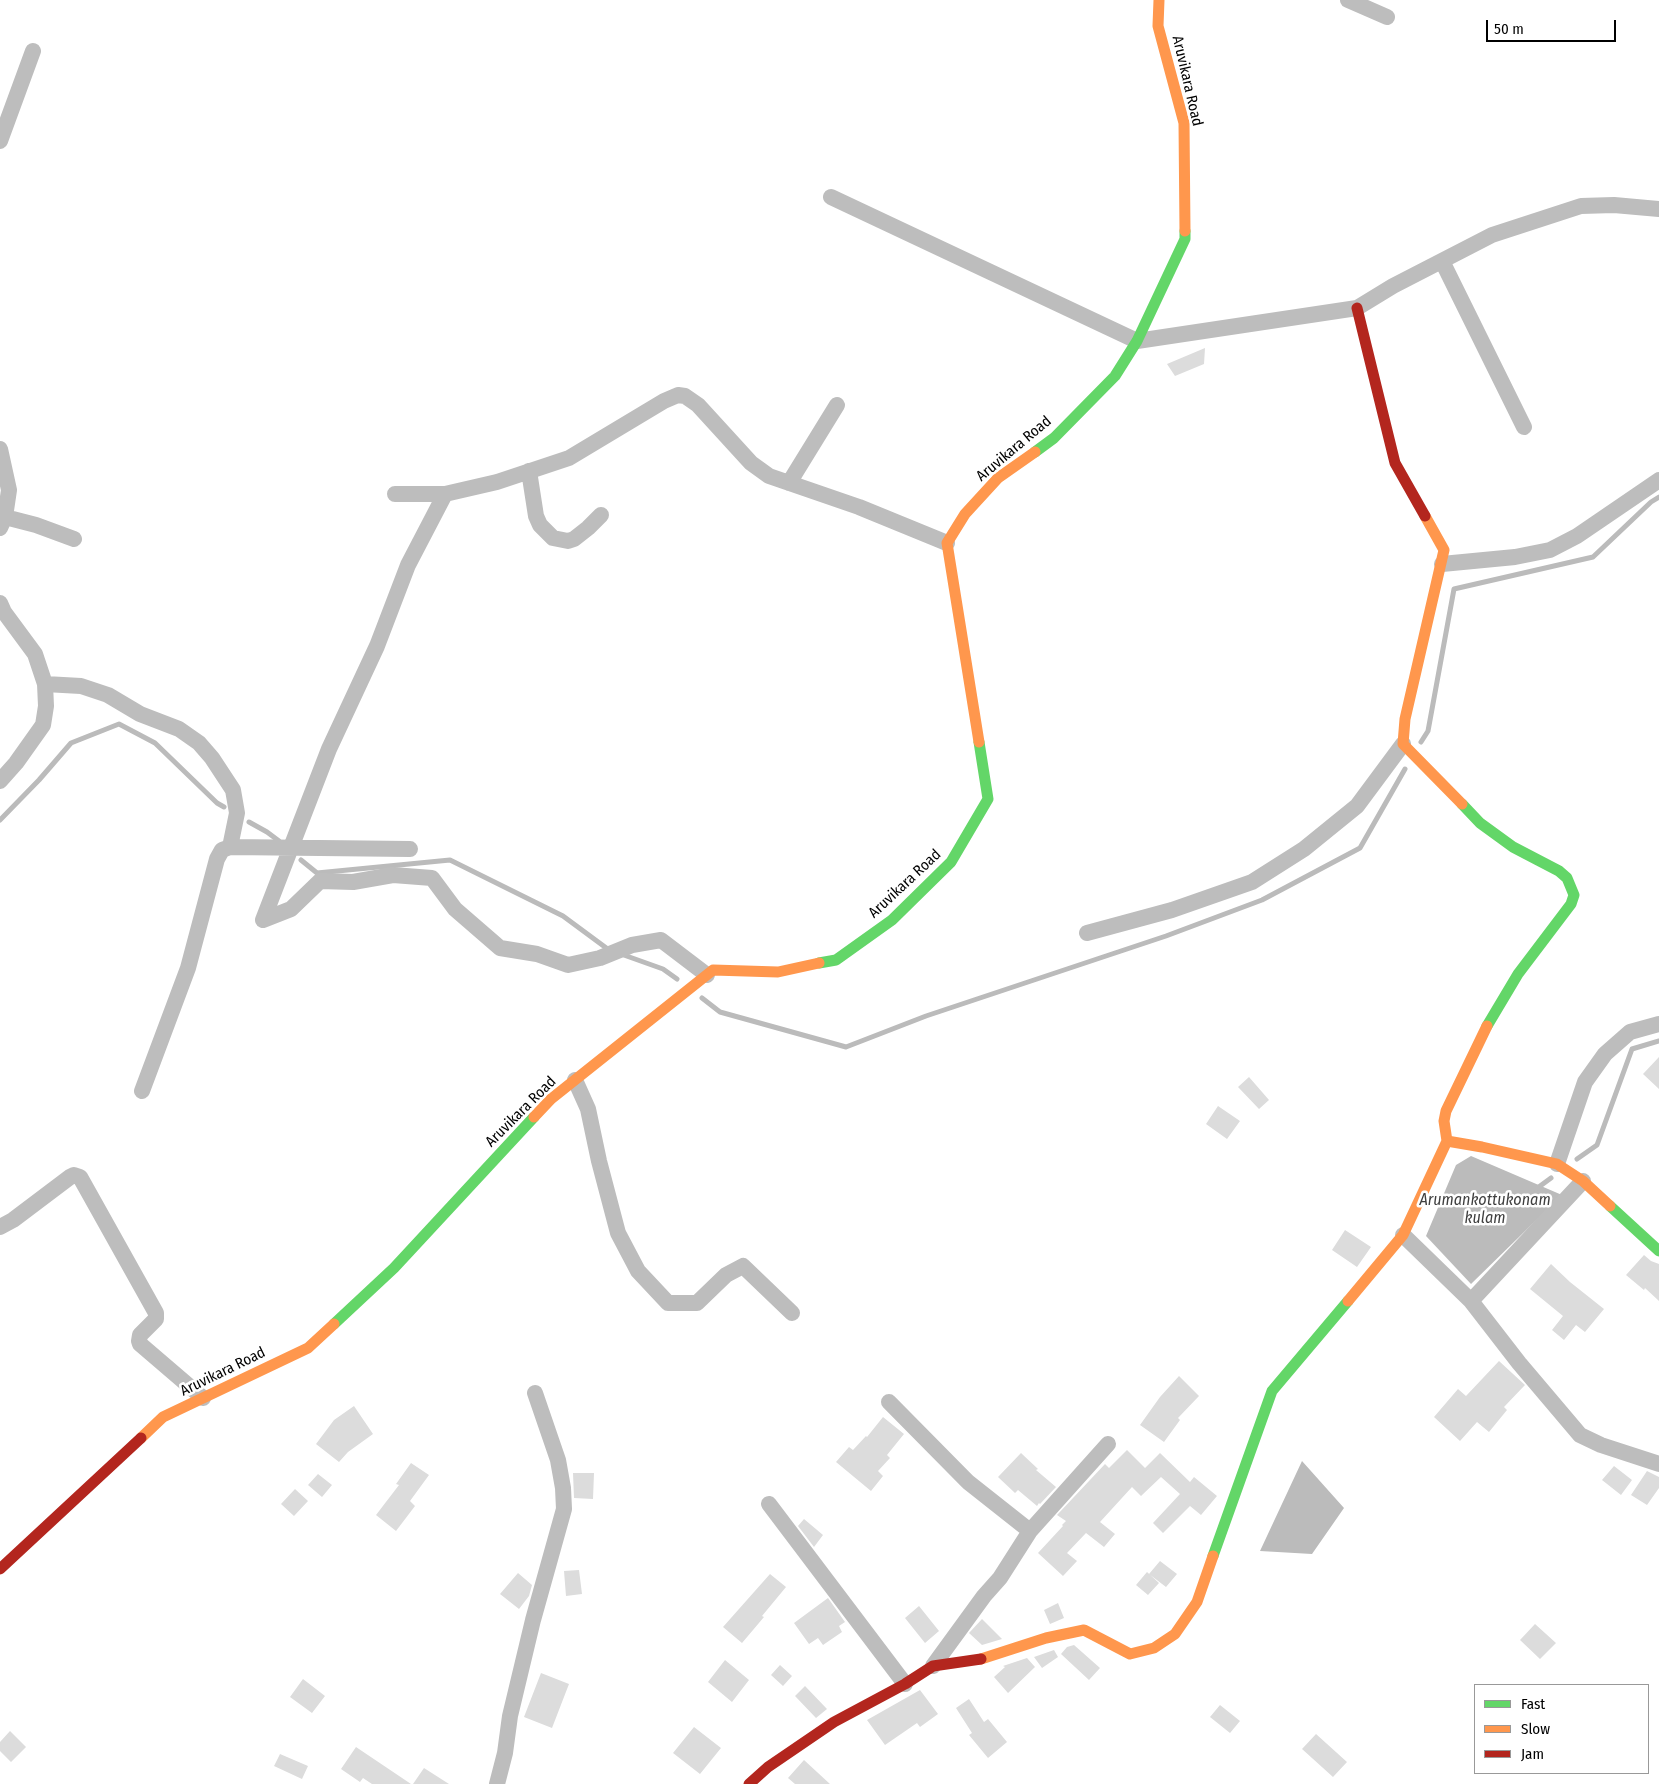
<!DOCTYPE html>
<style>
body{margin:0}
#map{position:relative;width:1659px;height:1784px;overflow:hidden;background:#fff;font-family:"Fira Sans Condensed",sans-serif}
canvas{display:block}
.legend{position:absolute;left:1474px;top:1684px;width:175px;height:90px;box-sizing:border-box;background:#fff;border:1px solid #999;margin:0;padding:6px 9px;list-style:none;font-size:15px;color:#000}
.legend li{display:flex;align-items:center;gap:10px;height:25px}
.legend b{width:25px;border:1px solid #999}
.scale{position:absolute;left:1486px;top:20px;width:130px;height:22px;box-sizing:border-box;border:2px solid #000;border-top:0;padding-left:6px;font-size:15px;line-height:18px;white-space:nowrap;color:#000;-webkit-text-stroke:4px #fff;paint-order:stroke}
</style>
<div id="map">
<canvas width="1659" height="1784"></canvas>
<ul class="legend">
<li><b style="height:6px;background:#63d668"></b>Fast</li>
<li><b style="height:6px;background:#ff974d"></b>Slow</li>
<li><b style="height:6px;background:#b3261e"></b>Jam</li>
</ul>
<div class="scale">50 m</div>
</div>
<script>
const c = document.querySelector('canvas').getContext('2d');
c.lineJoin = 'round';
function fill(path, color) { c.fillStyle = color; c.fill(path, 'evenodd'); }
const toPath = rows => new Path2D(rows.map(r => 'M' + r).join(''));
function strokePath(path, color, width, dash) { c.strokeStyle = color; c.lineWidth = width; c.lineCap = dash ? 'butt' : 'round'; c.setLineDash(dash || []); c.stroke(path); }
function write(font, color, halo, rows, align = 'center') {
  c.font = font + ' "Fira Sans Condensed",sans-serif'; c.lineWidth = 5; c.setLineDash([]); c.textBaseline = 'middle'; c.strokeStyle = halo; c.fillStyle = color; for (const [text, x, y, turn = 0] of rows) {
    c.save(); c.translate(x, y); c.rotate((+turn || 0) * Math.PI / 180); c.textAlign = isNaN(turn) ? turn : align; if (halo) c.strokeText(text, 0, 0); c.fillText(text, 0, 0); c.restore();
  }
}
const water = toPath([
 [1471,1156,1562,1195,1471,1284,1426,1236,1456,1165],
 [1302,1461,1344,1508,1312,1554,1260,1551]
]);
const stream = toPath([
 [1421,742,1428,731,1454,589,1593,557,1651,502,1659,497],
 [0,820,39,780,71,743,119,724,155,743,217,803,224,807],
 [249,822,267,832,279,841],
 [301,860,317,873,450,860,563,916,609,950],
 [621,954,663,969,677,979],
 [702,998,720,1012,846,1047,926,1016,1166,936,1262,900,1360,848,1405,769],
 [1577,1159,1597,1145,1632,1049,1659,1041],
 [1536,1189,1551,1178]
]);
const building = toPath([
 [1205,348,1204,364,1175,376,1167,364],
 [1659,1057,1659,1089,1643,1074],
 [1249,1077,1269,1100,1259,1109,1238,1087],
 [1218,1106,1240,1121,1227,1139,1206,1124],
 [1345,1230,1371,1247,1357,1267,1332,1250],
 [1644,1255,1651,1261,1659,1264,1659,1301,1645,1288,1644,1290,1626,1275],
 [1551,1264,1570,1282,1604,1309,1585,1332,1576,1325,1564,1340,1552,1330,1563,1316,1530,1289],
 [1499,1361,1525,1385,1504,1407,1507,1410,1489,1432,1477,1422,1460,1441,1434,1417,1458,1389,1466,1396],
 [1179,1376,1199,1396,1178,1418,1180,1420,1164,1442,1140,1425,1160,1397],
 [354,1406,373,1434,348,1452,339,1462,316,1444,334,1420],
 [883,1417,904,1434,887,1455,890,1458,878,1471,883,1476,871,1491,836,1462,849,1447,853,1450,866,1436,867,1437],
 [1127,1450,1145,1468,1160,1453,1190,1482,1194,1477,1217,1496,1201,1515,1190,1506,1163,1533,1153,1523,1180,1494,1161,1477,1141,1496,1132,1487,1100,1522,1115,1534,1104,1547,1086,1533,1067,1553,1077,1561,1063,1576,1038,1553,1063,1526,1062,1525,1066,1521,1057,1515,1105,1464,1109,1468],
 [1021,1453,1038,1469,1036,1470,1056,1487,1040,1504,1039,1503,1037,1506,1018,1490,1015,1493,998,1477],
 [411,1463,429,1475,410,1501,415,1506,396,1531,376,1515,399,1485,396,1484],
 [1614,1466,1632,1480,1621,1495,1602,1480],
 [1647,1471,1659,1477,1659,1488,1647,1505,1631,1495],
 [573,1473,594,1473,593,1499,574,1498],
 [318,1474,332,1485,322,1497,308,1485],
 [295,1489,308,1501,294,1516,281,1504],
 [804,1519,823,1535,814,1547,798,1526],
 [1160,1561,1177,1574,1166,1587,1149,1574],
 [579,1570,582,1594,566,1596,564,1571],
 [1147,1572,1159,1583,1148,1595,1136,1585],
 [518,1573,532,1585,529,1596,519,1609,500,1594],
 [770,1574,786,1587,762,1616,764,1617,742,1643,723,1627],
 [828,1598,845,1622,839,1626,842,1632,823,1645,818,1638,809,1644,794,1623],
 [1058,1603,1064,1618,1050,1624,1044,1610],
 [919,1606,939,1631,925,1643,905,1618],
 [982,1619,1002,1639,982,1645,969,1633],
 [1535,1624,1556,1643,1540,1659,1520,1640],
 [1074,1645,1100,1668,1089,1680,1061,1654,1067,1647],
 [1054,1650,1058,1657,1042,1668,1034,1657],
 [1027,1658,1035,1667,1008,1693,994,1677,1005,1667,1003,1666],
 [725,1660,749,1680,732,1702,708,1682],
 [780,1665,792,1676,783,1686,771,1675],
 [541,1673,569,1684,552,1728,524,1717],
 [303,1679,325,1696,312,1713,290,1697],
 [805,1686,827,1709,816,1718,795,1696],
 [920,1690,938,1714,920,1727,917,1723,885,1745,867,1720],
 [969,1699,984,1722,988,1719,1007,1742,988,1758,969,1735,972,1733,956,1708],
 [1220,1705,1240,1721,1230,1733,1210,1717],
 [694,1727,721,1748,700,1774,673,1753],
 [10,1731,26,1747,11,1762,0,1751,0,1742],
 [1316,1734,1347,1762,1333,1777,1302,1749],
 [356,1747,411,1784,372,1784,363,1778,360,1782,341,1769],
 [280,1754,308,1766,302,1779,274,1766],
 [804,1760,830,1784,795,1784,788,1778],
 [424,1768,449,1784,413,1784]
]);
const street = toPath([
 [1348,0,1387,17],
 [0,141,33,51],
 [831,197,1137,341,1357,308,1393,286,1492,235,1581,206,1614,205,1659,209],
 [1442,261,1524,427],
 [0,449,9,490,5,517,0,528],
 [529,471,536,516,540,525,553,538,568,541,574,539,588,528,601,515],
 [789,483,837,405],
 [395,494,445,494,497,482,569,458,664,401,678,395,685,396,698,405,751,463,769,476,859,507,947,543],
 [5,517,36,525,74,539],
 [1442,564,1515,557,1550,550,1577,536,1659,480],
 [0,603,4,612,35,654,45,684,46,706,43,725,16,763,0,781],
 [45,684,81,686,108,695,140,714,179,729,199,743,212,758,233,790,237,813,230,847],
 [263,920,291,909,320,881,353,882,393,875,432,878,455,909,500,948,537,954,568,965,600,958,632,945,661,940,707,975],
 [263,920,329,749,377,646,408,565,445,494],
 [1087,933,1172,910,1252,882,1304,849,1357,806,1403,744],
 [575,1080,588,1109,599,1161,618,1233,638,1271,668,1303,697,1303,726,1275,743,1266,792,1313],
 [142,1091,188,968,217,859,222,850,230,847,410,849],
 [1557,1164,1585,1082,1605,1054,1630,1032,1659,1024],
 [0,1227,13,1220,70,1177,74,1175,80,1177,156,1313,156,1319,140,1335,139,1341,140,1344,203,1398],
 [1403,1235,1471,1301,1519,1363,1580,1435,1601,1445,1659,1464],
 [1471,1301,1583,1181],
 [889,1402,968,1482,1030,1531],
 [769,1504,905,1684],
 [933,1666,984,1596,1000,1578,1030,1531,1108,1444],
 [497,1784,505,1753,510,1716,533,1620,564,1509,563,1488,558,1460,535,1393]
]);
const fast = toPath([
 [1035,452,1054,438,1115,376,1137,341,1185,239,1185,231],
 [1462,804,1480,823,1513,847,1559,871,1567,878,1574,895,1571,904,1518,974,1487,1026],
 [819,963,836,960,892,920,951,862,988,799,979,742],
 [1610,1206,1659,1251],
 [334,1324,394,1268,534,1117],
 [1213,1556,1272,1391,1348,1301]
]);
const slow = toPath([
 [1159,0,1158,26,1184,123,1185,231],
 [1425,516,1444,550,1405,719,1403,744,1462,804],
 [979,742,947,543,965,514,998,478,1035,452],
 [1487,1026,1446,1111,1444,1121,1447,1141,1482,1147,1557,1164,1583,1181,1610,1206],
 [534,1117,551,1099,713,970,778,972,819,963],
 [1348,1301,1403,1235,1447,1141],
 [141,1438,163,1417,308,1348,334,1324],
 [981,1659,1046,1638,1084,1630,1130,1654,1154,1648,1175,1634,1197,1602,1213,1556]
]);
const jam = toPath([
 [1357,308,1395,463,1425,516],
 [0,1569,141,1438],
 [749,1784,768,1767,834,1722,905,1684,933,1666,981,1659]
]);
const streetNames = [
 ["Aruvikara Road",1187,81,77],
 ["Aruvikara Road",1014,449,-40],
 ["Aruvikara Road",905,884,-43],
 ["Aruvikara Road",521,1112,-45],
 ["Aruvikara Road",223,1372,-26]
];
const waterNames = [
 ["Arumankottukonam",1485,1201],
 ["kulam",1485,1219]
];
fill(water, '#bbb');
strokePath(stream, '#bbb', 5);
fill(building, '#dcdcdc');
strokePath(street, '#bdbdbd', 16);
strokePath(fast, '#63d668', 11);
strokePath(slow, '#ff974d', 11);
strokePath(jam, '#b3261e', 11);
write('15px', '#000', '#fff', streetNames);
write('italic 16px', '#3f3f3f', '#fff', waterNames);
</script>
